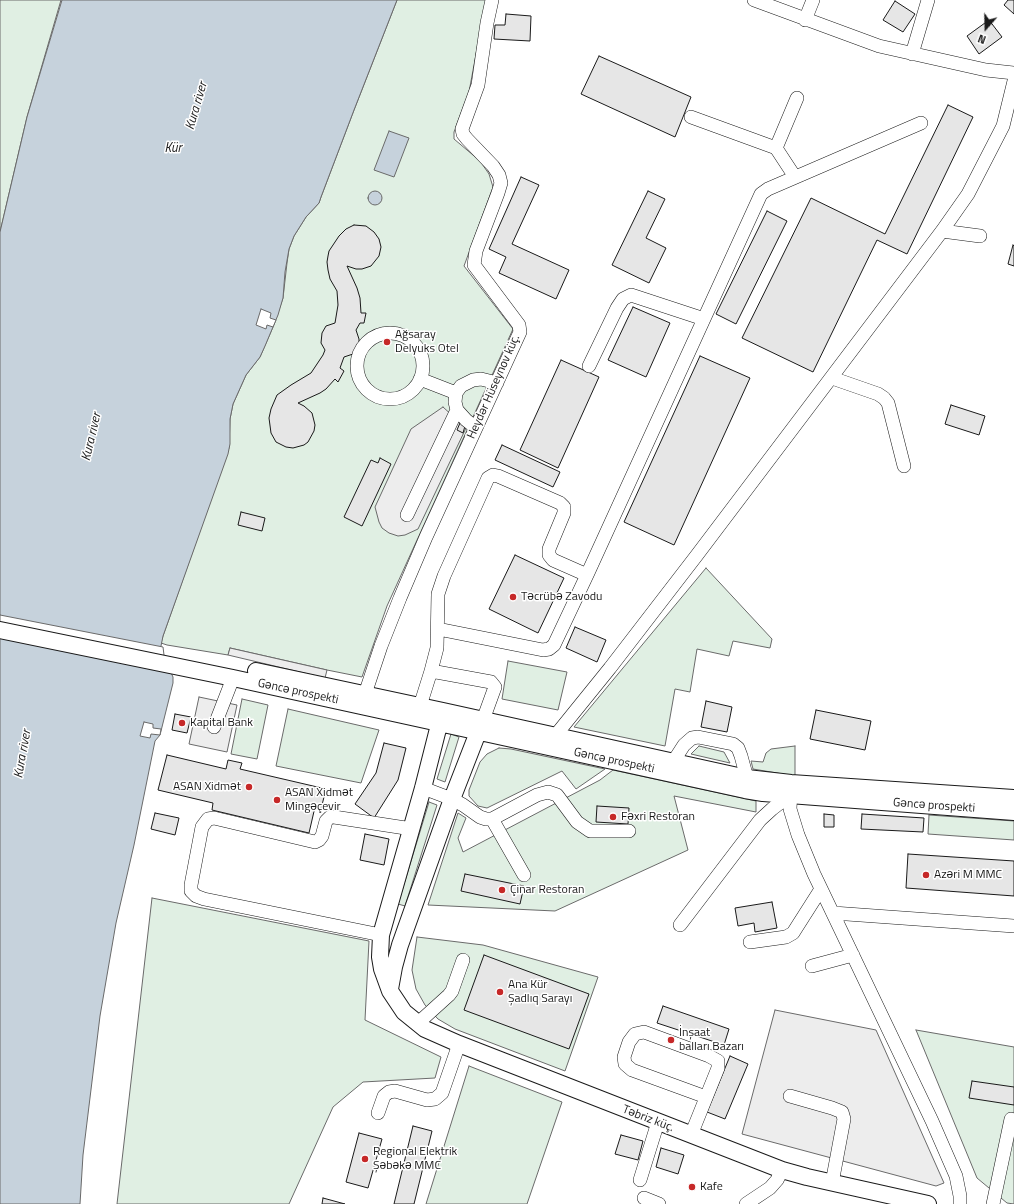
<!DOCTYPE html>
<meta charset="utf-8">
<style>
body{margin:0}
#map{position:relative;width:1014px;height:1204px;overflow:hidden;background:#fff;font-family:"Titillium Web",sans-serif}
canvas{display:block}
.north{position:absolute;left:966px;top:8px;width:40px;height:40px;-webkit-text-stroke:3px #fff;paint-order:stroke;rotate:200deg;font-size:11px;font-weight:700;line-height:16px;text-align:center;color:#1a1a1a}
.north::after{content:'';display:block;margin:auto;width:14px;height:18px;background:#1a1a1a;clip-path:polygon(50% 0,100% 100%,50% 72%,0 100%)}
</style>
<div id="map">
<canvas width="1014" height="1204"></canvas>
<div class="north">N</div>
</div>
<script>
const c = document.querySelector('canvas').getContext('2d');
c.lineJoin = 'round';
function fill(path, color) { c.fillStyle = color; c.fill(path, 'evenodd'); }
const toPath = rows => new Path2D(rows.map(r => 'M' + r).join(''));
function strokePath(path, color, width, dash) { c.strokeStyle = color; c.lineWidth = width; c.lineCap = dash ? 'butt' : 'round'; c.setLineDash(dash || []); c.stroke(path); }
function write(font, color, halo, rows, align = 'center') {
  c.font = font + ' "Titillium Web",sans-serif'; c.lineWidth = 3; c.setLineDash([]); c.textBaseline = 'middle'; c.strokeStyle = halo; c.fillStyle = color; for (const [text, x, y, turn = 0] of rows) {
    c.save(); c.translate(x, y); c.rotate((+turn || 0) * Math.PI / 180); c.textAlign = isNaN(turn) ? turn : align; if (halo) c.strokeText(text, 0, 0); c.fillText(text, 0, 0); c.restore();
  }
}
const green = toPath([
 [0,0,61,0,27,117,0,232,0,0],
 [397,0,486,0,469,92,454,132,454,139,480,161,489,174,493,187,464,266,513,329,387,606,362,677,327,670,230,648,228,655,167,645,161,643,163,636,229,448,230,419,233,404,246,375,260,357,273,327,283,298,287,263,289,249,294,236,306,217,319,203,321,197,354,110,397,0],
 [706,568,772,639,770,648,733,641,729,656,697,649,690,692,675,689,665,746,574,727,706,568],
 [508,661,567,672,558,710,502,699,508,661],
 [242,699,268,705,257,759,231,754,242,699],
 [288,709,379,730,361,783,276,766,288,709],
 [451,734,459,737,445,782,437,779,451,734],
 [699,746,724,752,730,763,691,754,699,746],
 [795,746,795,776,753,769,751,761,763,762,766,753,771,749,795,746],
 [499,748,511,749,605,769,576,789,562,771,487,808,478,806,469,796,469,790,480,762,487,754,499,748],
 [613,770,756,801,756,812,674,796,688,850,555,911,428,905,458,813,466,818,458,838,463,852,600,780,613,770],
 [429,802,437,805,405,906,398,904,429,802],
 [929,815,1014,821,1014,840,928,834,929,815],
 [152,898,369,941,365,1020,441,1057,435,1078,363,1082,333,1107,289,1204,117,1204,152,898],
 [417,937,483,945,598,977,565,1071,455,1029,438,1019,425,1005,416,989,412,970,417,937],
 [916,1030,1014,1047,1014,1204,1007,1203,977,1178,916,1030],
 [469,1066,562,1102,527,1204,426,1204,469,1066]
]);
const parking = toPath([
 [443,407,466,428,418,529,405,535,398,536,389,533,382,528,379,522,375,507,411,429,443,407],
 [230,648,327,670,325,678,228,655,230,648],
 [199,697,237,705,227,752,189,744,199,697],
 [775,1010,876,1030,944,1183,936,1186,742,1134,775,1010]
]);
const water = toPath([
 [62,0,397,0,354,110,321,197,319,203,306,217,294,236,289,249,285,272,283,298,278,315,265,346,260,357,246,375,233,404,230,419,230,444,228,454,163,636,161,646,163,655,173,677,173,683,160,735,155,741,134,845,116,923,100,1016,83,1155,80,1204,0,1204,0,232,27,117,62,0],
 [389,131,409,138,394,177,374,170,389,131],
 '368 198a7 7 0 1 1 14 0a7 7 0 1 1-14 0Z'
]);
const pier = toPath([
 [261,309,271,313,270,318,276,320,273,327,267,325,266,329,256,325,261,309],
 [0,615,163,647,164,655,173,672,0,638,0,615],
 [144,722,153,724,153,728,161,729,160,735,151,734,150,738,140,736,144,722]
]);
const building = toPath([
 [1008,0,1014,0,1014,14,1004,5,1008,0],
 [895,1,915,14,903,32,883,20,895,1],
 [506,14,531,16,530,41,494,39,495,25,505,25,506,14],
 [989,20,1002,37,979,54,967,36,989,20],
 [599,56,691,97,675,137,581,94,599,56],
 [948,105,973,117,907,254,877,240,813,372,742,338,811,198,885,234,948,105],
 [521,177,539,185,512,244,569,270,556,299,499,273,506,257,489,249,521,177],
 [648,191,665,199,646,238,666,248,649,283,612,265,648,191],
 [767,211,787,221,736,324,716,314,767,211],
 [354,225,366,226,374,232,379,239,381,247,379,256,371,266,362,269,356,269,347,266,357,288,360,298,361,313,366,313,364,323,360,323,356,330,359,339,359,344,357,349,353,354,344,357,340,368,344,371,338,382,335,379,326,389,320,393,298,403,304,406,312,413,315,425,314,431,308,442,304,445,293,448,286,447,276,442,271,433,269,418,271,409,277,395,291,385,311,373,323,355,325,350,321,343,322,333,326,326,335,323,338,305,337,291,330,279,328,270,327,262,328,256,329,251,339,236,346,229,354,225],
 [1013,245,1014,246,1014,266,1008,264,1013,245],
 [633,307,670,323,646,377,608,360,633,307],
 [700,356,750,378,674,545,624,522,700,356],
 [561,360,599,377,558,468,520,450,561,360],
 [951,405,985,416,979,435,945,424,951,405],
 [460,423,465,426,463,433,457,430,460,423],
 [502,445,560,472,553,487,495,460,502,445],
 [380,458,391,464,362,526,344,517,371,460,378,463,380,458],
 [241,512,265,518,262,531,238,525,241,512],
 [515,555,564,578,538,633,489,609,515,555],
 [575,627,606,640,597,662,566,648,575,627],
 [706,701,732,707,727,732,701,727,706,701],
 [816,710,871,721,865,750,810,739,816,710],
 [175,714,191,717,187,733,172,730,175,714],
 [384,743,406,748,398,780,374,818,355,804,376,773,384,743],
 [167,755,226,769,228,760,242,763,240,769,326,789,321,809,315,807,309,833,212,810,213,803,158,790,167,755],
 [597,806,629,808,628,824,596,822,597,806],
 [155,813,179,818,175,835,151,829,155,813],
 [824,814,834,815,834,827,824,827,824,814],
 [862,814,924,818,923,832,861,829,862,814],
 [365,834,389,839,384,865,360,860,365,834],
 [908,854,1014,861,1014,896,906,888,908,854],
 [465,874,524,886,520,904,461,891,465,874],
 [772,902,777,928,755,932,754,923,738,926,735,908,772,902],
 [484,955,589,994,569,1049,464,1010,484,955],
 [663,1006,729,1029,724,1045,657,1023,663,1006],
 [730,1056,748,1064,725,1119,707,1112,730,1056],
 [972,1081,1014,1087,1014,1105,969,1098,972,1081],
 [413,1126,432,1131,414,1204,394,1204,413,1126],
 [359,1133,382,1139,368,1188,346,1182,359,1133],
 [621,1135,643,1141,638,1160,615,1154,621,1135],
 [661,1148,684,1155,678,1174,656,1167,661,1148],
 [323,1198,345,1204,322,1204,323,1198]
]);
const minor = toPath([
 [754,0,879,46,986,70,1014,73],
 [805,20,813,0],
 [912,54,928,0],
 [691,117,776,148,795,177],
 [776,148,797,98],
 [942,231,980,236],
 '357 366a33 33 0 1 1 66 0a33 33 0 1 1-66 0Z',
 [589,366,617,308,623,299,631,295,704,319],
 [832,378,878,394,884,398,888,403,904,466],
 [420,379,456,393],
 [476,428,466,420,457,410,455,402,456,393,461,386,473,380,481,379,497,383],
 [407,515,457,410],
 [587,575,761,194,768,189,921,123],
 [431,671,437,648,438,594,444,576,488,478,493,475,498,476,560,503,564,507,564,513,549,549,549,555,553,560,587,575,554,645,549,649,543,650,438,629],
 [365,694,381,646,400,598,426,537,520,332,519,325,474,265,476,251,498,193,501,183,499,175,493,166,467,139,463,134,462,129,478,85,487,23,492,0],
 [420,706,431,671,491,682,495,687,483,720],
 [214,727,233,678],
 [555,736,610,668,697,555,942,231,968,194,1003,126,1014,81],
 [673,762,684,745,692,738,698,737,733,744,738,748,741,756,747,778],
 [791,787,790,809,798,835,814,874,932,1121,956,1176,960,1196,960,1204],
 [423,788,452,799,463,805,480,817,486,819,492,819,537,795,548,792,557,795,577,822,590,831,629,831],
 [492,819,524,875],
 [833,913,1014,926],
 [680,925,760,820,772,809,790,795],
 [381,935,204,899,196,896,191,891,191,885,202,827,208,819,214,818,315,842,319,840,322,836,326,821,330,817,334,817,412,829],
 [750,942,786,937,793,933,821,889],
 [812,966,853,955],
 [417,1024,449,995,452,991,463,960],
 [790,1096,832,1108,842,1112,844,1119,832,1183],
 [378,1113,384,1096,389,1092,395,1091,427,1100,435,1099,442,1093,459,1044],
 [691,1135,718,1068,718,1061,709,1056,644,1032,635,1034,629,1042,624,1057,625,1064,632,1070,706,1097],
 [640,1180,658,1122],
 [644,1198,659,1204],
 [746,1204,770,1188,777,1180,782,1170],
 [993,1204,1011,1119]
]);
const major = toPath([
 [0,630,233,678,745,790,763,793,1014,812],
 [256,671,443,711,747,778,791,783,1014,798],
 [442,713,423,788,381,935,380,957,382,969,390,991,404,1012,425,1029,459,1044,782,1170,807,1177,928,1204],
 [390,989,394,967,400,945,452,799,482,722]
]);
const markers = [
 [387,342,4,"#c62828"],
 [513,597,4,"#c62828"],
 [182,723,4,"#c62828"],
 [249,787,4,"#c62828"],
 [277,800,4,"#c62828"],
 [613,817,4,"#c62828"],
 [926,875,4,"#c62828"],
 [502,890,4,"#c62828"],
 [500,992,4,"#c62828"],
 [671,1040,4,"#c62828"],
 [365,1159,4,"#c62828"],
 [692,1187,4,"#c62828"]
];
const poiNames = [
 ["Ağsaray",395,335],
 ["Delyuks Otel",395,349],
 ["Təcrübə Zavodu",521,597],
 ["Kapital Bank",190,723],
 ["ASAN Xidmət",241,787,"right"],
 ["ASAN Xidmət",285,793],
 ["Mingəçevir",285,807],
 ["Fəxri Restoran",621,817],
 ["Azəri M MMC",934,875],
 ["Çinar Restoran",510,890],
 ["Ana Kür",508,985],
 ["Şadlıq Sarayı",508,999],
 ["İnşaat",679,1033],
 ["balları Bazarı",679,1047],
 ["Regional Elektrik",373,1152],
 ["Şəbəkə MMC",373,1166],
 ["Kafe",700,1187]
];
const streetNames = [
 ["Heydər Hüseynov küç.",494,387,-66],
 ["Gəncə prospekti",298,692,12],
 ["Gəncə prospekti",614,761,12],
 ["Gəncə prospekti",934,806,4],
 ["Təbriz küç.",648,1119,21]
];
const waterNames = [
 ["Kura river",197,106,-74],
 ["Kür",173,149],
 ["Kura river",92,437,-77],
 ["Kura river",23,754,-80]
];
fill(green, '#e0efe3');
strokePath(green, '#6a6a6a', 1);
fill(parking, '#ededed');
strokePath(parking, '#6a6a6a', 1);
fill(water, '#c6d2dc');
strokePath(water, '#6a6a6a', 1);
fill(pier, '#fff');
strokePath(pier, '#6a6a6a', 1);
fill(building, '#e6e6e6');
strokePath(building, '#1a1a1a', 1);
strokePath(minor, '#1a1a1a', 14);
strokePath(major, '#1a1a1a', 18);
strokePath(minor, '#fff', 13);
strokePath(major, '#fff', 16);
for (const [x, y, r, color] of markers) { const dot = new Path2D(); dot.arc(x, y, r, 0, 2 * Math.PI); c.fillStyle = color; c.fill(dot); strokePath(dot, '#fff', 1.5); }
write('12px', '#1a1a1a', '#fff', poiNames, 'left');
write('12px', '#1a1a1a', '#fff', streetNames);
write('italic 13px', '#1a1a1a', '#fff', waterNames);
</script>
